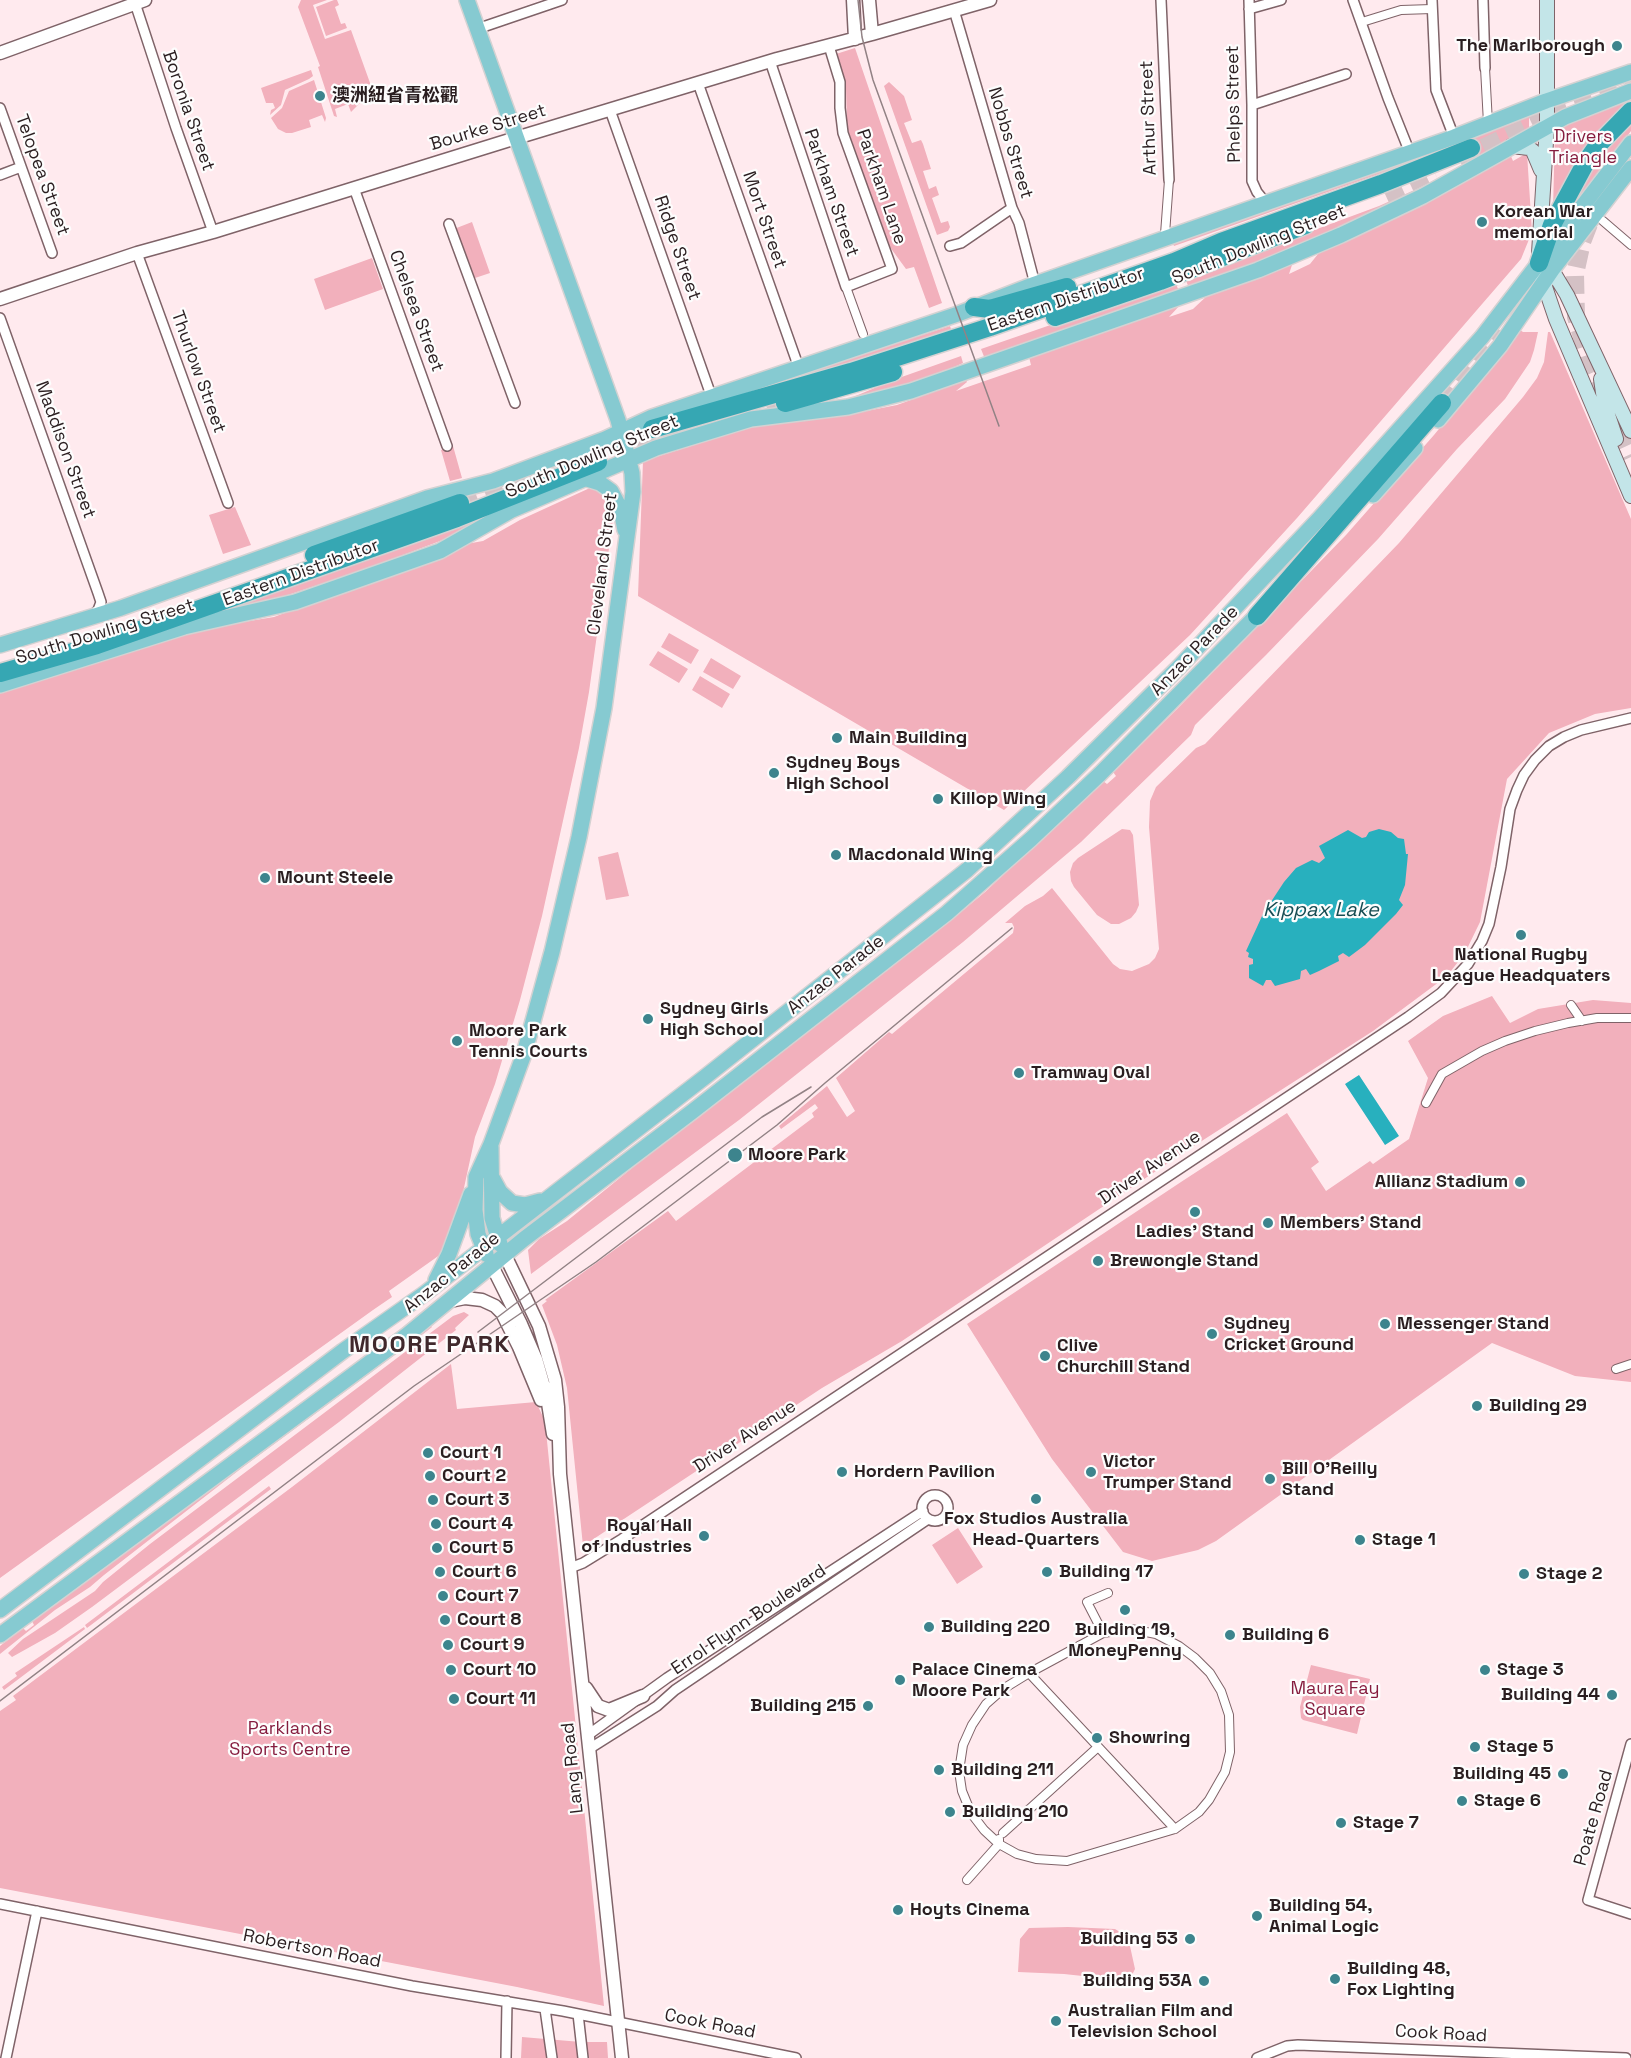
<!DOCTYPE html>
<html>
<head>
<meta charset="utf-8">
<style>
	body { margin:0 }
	canvas { display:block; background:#ffeaee }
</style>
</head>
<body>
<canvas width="1631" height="2058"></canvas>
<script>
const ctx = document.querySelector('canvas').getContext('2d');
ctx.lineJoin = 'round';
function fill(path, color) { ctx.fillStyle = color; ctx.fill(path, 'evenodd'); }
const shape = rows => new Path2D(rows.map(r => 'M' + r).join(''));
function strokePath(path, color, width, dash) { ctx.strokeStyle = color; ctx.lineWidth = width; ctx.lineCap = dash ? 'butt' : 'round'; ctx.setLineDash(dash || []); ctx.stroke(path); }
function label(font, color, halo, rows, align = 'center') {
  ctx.font = font + ' "Space Grotesk","Noto Sans SC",sans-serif'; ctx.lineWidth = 4.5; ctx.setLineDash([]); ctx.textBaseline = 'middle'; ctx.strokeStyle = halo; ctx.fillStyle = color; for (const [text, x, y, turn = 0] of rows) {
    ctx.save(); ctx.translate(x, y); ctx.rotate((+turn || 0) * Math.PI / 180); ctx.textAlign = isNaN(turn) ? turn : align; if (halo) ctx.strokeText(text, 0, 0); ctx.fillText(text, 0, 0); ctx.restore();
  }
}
const green = shape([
	[301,0,327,0,313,5,325,39,351,30,374,94,373,98,359,104,351,112,348,104,335,109,337,117,334,116,318,67,320,66,298,7],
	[334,0,337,0,339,5,335,7,341,24,345,23,347,28,326,36,316,7],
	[855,48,942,303,929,308,914,267,906,269,887,243,847,127,846,88,836,54],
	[311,70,313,76,309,79,285,90,281,105,270,115,271,110,275,108,273,103,266,103,261,88],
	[314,80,326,118,325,122,322,115,309,120,311,127,292,133,286,133,278,129,271,118,282,108,289,91],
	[889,82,904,96,912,120,904,123,912,143,921,140,923,144,931,169,923,171,929,189,936,186,939,195,932,198,941,223,948,221,950,227,948,231,937,235,884,86],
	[1631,97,1631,131,1566,217,1553,210,1555,130,1561,125],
	[1529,116,1529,127,1527,131,1432,186,1284,254,1189,288,1185,278,1379,206,1430,183,1480,156,1473,141,1174,246,1172,242],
	[1527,153,1532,232,1521,259,1297,518,1190,635,1004,810,638,596,643,461,762,424,856,413,897,405,966,380,967,382,956,391,1031,365,1029,357,1181,304,1169,317,1193,309,1210,293,1293,262,1289,274,1310,264,1322,249,1510,154,1513,161],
	[472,222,490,273,472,279,454,229],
	[372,258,383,289,325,310,314,279],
	[1175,282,1179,291,985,359,981,349],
	[950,326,952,332,834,371,717,401],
	[1520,330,1523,332,1538,332,1534,350,1530,362,1505,399,1457,449,1378,539,1266,655,1195,725,1191,735,1081,842,963,942,739,1120,531,1274,528,1250,539,1239,567,1221,632,1168,955,917,985,892,1103,781,1107,784,1116,776,1113,772,1177,709,1346,535,1434,435],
	[1548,332,1550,332,1631,519,1631,708,1595,714,1549,733,1507,779,1480,922,1465,953,1447,976,1373,1031,1183,1153,902,1341,822,1388,583,1546,567,1388,557,1345,542,1305,547,1301,545,1300,668,1211,676,1221,814,1117,812,1113,818,1108,815,1104,781,1129,779,1126,827,1086,847,1117,855,1111,836,1078,889,1032,892,1034,1013,933,1014,927,1012,923,1005,923,1025,906,1043,896,1052,888,1113,964,1120,969,1132,971,1149,964,1155,958,1159,949,1149,827,1150,801,1156,787,1196,748,1205,744,1399,543,1523,397,1537,378,1544,362],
	[961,356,963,363,928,379,885,393,846,400,896,379],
	[453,446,462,478,450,481,441,450],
	[592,487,604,492,614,512,589,692,579,748,542,916,520,1000,495,1084,475,1137,462,1197,465,1237,389,1291,392,1297,373,1310,0,1578,0,693,206,628,274,617,466,544,483,541,520,520],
	[235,507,251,545,223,554,209,515],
	[471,519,474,524,448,538,369,568,273,600,211,613],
	[669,633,699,650,691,664,661,647],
	[658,651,688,669,679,683,649,665],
	[711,658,741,676,733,689,703,672],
	[700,676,730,694,722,708,692,690],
	[1122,829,1130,830,1133,835,1139,905,1136,912,1131,918,1119,924,1111,924,1097,915,1074,887,1071,881,1070,872,1073,863,1078,858],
	[618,852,629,896,606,900,598,857],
	[1492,996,1510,1023,1538,1009,1593,1000,1631,1003,1631,1382,1575,1376,1492,1343,1216,1541,1198,1550,1152,1561,1123,1552,1052,1459,967,1324,1184,1180,1287,1113,1319,1162,1311,1168,1326,1191,1370,1161,1373,1164,1409,1139,1428,1078,1408,1041,1443,1016],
	[464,1312,469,1315,455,1328,456,1330,339,1422,92,1607,55,1633,12,1657,8,1653,23,1639,95,1591,103,1582,150,1544,421,1340,453,1316],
	[430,1325,432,1327,427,1331,243,1467,104,1575,90,1587,55,1610,0,1654,0,1646,23,1628,26,1631,34,1625,32,1621,60,1600],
	[451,1364,457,1409,536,1402,545,1421,604,2006,517,1987,0,1888,0,1711,16,1700,13,1696,292,1487],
	[269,1486,271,1489,87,1628,85,1625],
	[958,1528,983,1567,957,1584,932,1545],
	[84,1627,85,1629,4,1690,2,1687,17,1676,15,1673],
	[1311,1665,1370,1679,1357,1734,1303,1720,1301,1718,1300,1707],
	[1068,1927,1115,1929,1128,1937,1135,1969,1129,1981,1064,1974,1018,1972,1020,1939,1029,1928],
	[522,2037,581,2042,607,2042,608,2058,521,2058]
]);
const water = shape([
	[1379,829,1391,832,1398,838,1404,839,1406,854,1408,854,1405,885,1399,900,1403,905,1396,914,1365,945,1349,957,1343,953,1338,956,1339,961,1319,971,1310,975,1306,969,1301,971,1300,979,1275,986,1271,980,1266,980,1263,986,1249,978,1249,965,1253,964,1253,959,1248,957,1249,953,1246,951,1263,914,1284,882,1296,868,1312,860,1319,863,1325,858,1319,846,1348,830,1362,838,1366,837,1369,832],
	[1359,1075,1399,1136,1385,1145,1345,1084]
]);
const motorwayTunnel = shape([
	[1549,112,1631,81],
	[1459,159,1562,111],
	[1385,194,1434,171],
	[1589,224,1582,242,1575,274,1576,317,1592,370,1631,457],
	[1442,403,1497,328],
	[638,447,714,419,761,407,785,403],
	[460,503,652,429]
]);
const pedestrian = shape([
	[1362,22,1401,10,1432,9],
	[1485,68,1488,123],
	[1603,221,1631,245],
	[1165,234,1169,180],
	[846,287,863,334],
	[1571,1005,1582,1021],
	[1426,1103,1442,1074,1482,1051,1505,1041,1535,1031,1568,1023,1597,1018,1631,1018],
	[1616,1369,1631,1364],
	[1103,1633,1029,1673,1003,1689,986,1704,972,1725,963,1745,959,1771,962,1791,971,1813,984,1830,999,1844,1017,1854,1036,1859,1067,1861,1175,1829,1199,1812,1209,1800,1225,1772,1230,1752,1229,1715,1221,1691,1210,1673,1195,1658,1179,1646,1156,1634,1131,1629,1103,1633,1087,1602,1108,1593],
	[1029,1673,1175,1829],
	[1003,1833,1098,1747],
	[967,1880,999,1844,999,1839]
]);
const minor = shape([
	[134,0,176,128,213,232],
	[1161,0,1169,180],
	[1249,0,1252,105,1252,181,1257,192,1266,203],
	[1353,0,1388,98,1410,153],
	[1432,0,1436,90,1454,137],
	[1483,0,1485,68],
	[1249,9,1281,0],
	[954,10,1012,208,1019,223,1035,284],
	[477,29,562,0],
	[770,61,846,287,892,269,843,133,840,108,840,82,829,46],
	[698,83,799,368],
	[1252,105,1346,74],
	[0,108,52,253],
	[610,110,712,398],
	[0,175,21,167],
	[354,188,447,446],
	[449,224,515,403],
	[950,246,961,243,1012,208],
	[137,253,228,503],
	[0,318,98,593,101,602,98,610,93,615],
	'922 1508a13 13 0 1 1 26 0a13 13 0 1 1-26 0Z',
	[570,1568,583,1563,622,1539,1408,1017,1441,993,1468,964,1482,941,1489,924,1501,867,1510,809,1517,790,1524,775,1535,760,1549,746,1564,737,1581,730,1631,718],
	[588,1735,667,1678,923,1511],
	[1631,1744,1588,1900,1631,1914],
	[589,1749,657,1706,675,1690,928,1519],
	[0,1904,412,1986,563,2011,796,2058],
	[545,2009,552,2058],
	[578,2014,583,2058],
	[6,2058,37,1911],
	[506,2058,507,2001],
	[1257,2058,1287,2046,1298,2045,1626,2058]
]);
const tertiary = shape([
	[853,0,855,39],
	[869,0,872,34],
	[0,53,145,0],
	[0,299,137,253,213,232,516,138,777,59,872,34,990,0],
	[505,1255,539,1326,555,1380,558,1407,560,1474,622,2058],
	[492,1266,521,1324,536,1359,547,1397,553,1434],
	[450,1301,465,1298,482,1300,495,1306,502,1313,519,1347,541,1400],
	[586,1688,598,1706,609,1710,643,1696]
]);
const secondary = shape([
	[1511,146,1529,148,1533,151,1541,170],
	[1539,253,1547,126,1547,0],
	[1544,264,1552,270,1567,295,1631,431],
	[1541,275,1556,319,1631,496],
	[1601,379,1605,406,1616,439]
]);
const primary = shape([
	[467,0,618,420,632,473,633,492,604,708,579,837,552,952,524,1054,491,1144,476,1177,475,1210,478,1234,486,1254],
	[1438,420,1500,346,1552,270,1631,168],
	[584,478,600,483,611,491,621,510,625,530],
	[1373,495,1415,448],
	[0,645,121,608,427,498,493,481,605,439,652,417,958,314,1035,284,1454,137,1546,101,1631,72],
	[0,685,184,627,295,602,440,551,512,510,656,448,751,419,848,407,911,391,1258,270,1341,235,1423,196,1565,117,1631,91],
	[491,1147,492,1218,500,1244],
	[493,1179,500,1192,512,1203,525,1205,540,1201],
	[436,1280,449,1254,471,1194],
	[0,1610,343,1351,424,1294,705,1077,967,870,1068,777,1179,667,1318,520,1482,337,1631,143],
	[0,1635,407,1335,524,1239,693,1111,947,913,1031,839,1100,774,1265,607]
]);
const motorway = shape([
	[1539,263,1552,225,1586,162,1598,145,1631,111],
	[974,307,990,309,1067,287],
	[1055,317,1160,281,1305,225],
	[785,403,893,372],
	[652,429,851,372,990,327,1174,262,1221,242,1381,184,1471,148],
	[314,555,460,503],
	[1257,616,1442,403],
	[0,673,97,645,163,622,457,518,598,462]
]);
const tram = shape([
	[858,0,862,37,873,80,999,426],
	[478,1332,762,1117,811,1087],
	[0,1701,414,1386,596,1262,777,1125,825,1083,1012,928]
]);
const markers = [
	[1617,46,6,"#3d848d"],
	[320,96,6,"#3d848d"],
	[1482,222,6,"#3d848d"],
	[837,738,6,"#3d848d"],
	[774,773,6,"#3d848d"],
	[938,799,6,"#3d848d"],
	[836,855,6,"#3d848d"],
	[265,878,6,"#3d848d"],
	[1521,935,6,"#3d848d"],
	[648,1019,6,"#3d848d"],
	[457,1041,6,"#3d848d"],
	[1019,1073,6,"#3d848d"],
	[735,1155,8,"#3d848d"],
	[1520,1182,6,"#3d848d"],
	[1195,1212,6,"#3d848d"],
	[1268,1223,6,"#3d848d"],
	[1098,1261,6,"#3d848d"],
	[1385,1324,6,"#3d848d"],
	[1212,1334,6,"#3d848d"],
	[1045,1356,6,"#3d848d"],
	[1477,1406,6,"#3d848d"],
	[428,1453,6,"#3d848d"],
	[842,1472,6,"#3d848d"],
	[1091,1472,6,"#3d848d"],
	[430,1476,6,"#3d848d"],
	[1270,1479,6,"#3d848d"],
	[1036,1499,6,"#3d848d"],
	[433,1500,6,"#3d848d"],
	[436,1524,6,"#3d848d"],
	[704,1536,6,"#3d848d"],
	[1360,1540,6,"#3d848d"],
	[437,1548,6,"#3d848d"],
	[440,1572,6,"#3d848d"],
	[1047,1572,6,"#3d848d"],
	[1524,1574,6,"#3d848d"],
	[443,1596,6,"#3d848d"],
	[1125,1610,6,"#3d848d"],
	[445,1620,6,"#3d848d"],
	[929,1627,6,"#3d848d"],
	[1230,1635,6,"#3d848d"],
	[448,1645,6,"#3d848d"],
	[451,1670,6,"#3d848d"],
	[1485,1670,6,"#3d848d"],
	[900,1680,6,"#3d848d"],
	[1612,1695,6,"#3d848d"],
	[454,1699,6,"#3d848d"],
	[868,1706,6,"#3d848d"],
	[1097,1738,6,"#3d848d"],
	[1475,1747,6,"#3d848d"],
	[939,1770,6,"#3d848d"],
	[1563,1774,6,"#3d848d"],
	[1462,1801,6,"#3d848d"],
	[950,1812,6,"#3d848d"],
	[1341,1823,6,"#3d848d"],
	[898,1910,6,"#3d848d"],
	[1257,1916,6,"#3d848d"],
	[1190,1939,6,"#3d848d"],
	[1335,1979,6,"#3d848d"],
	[1204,1981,6,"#3d848d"],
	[1056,2021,6,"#3d848d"]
];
const poiNames = [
	["The Marlborough",1605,46,"right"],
	["澳洲紐省青松觀",332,96],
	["Korean War",1494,212],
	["memorial",1494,233],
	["Main Building",849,738],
	["Sydney Boys",786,763],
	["High School",786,784],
	["Killop Wing",950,799],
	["Macdonald Wing",848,855],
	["Mount Steele",277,878],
	["National Rugby",1521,955,"center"],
	["League Headquaters",1521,976,"center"],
	["Sydney Girls",660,1009],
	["High School",660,1030],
	["Moore Park",469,1031],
	["Tennis Courts",469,1052],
	["Tramway Oval",1031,1073],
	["Moore Park",748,1155],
	["Allianz Stadium",1508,1182,"right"],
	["Members' Stand",1280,1223],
	["Ladies' Stand",1195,1232,"center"],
	["Brewongle Stand",1110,1261],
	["Sydney",1224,1324],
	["Cricket Ground",1224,1345],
	["Messenger Stand",1397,1324],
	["Clive",1057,1346],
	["Churchill Stand",1057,1367],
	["Building 29",1489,1406],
	["Court 1",440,1453],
	["Victor",1103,1462],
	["Trumper Stand",1103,1483],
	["Bill O'Reilly",1282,1469],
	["Stand",1282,1490],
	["Hordern Pavilion",854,1472],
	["Court 2",442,1476],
	["Court 3",445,1500],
	["Fox Studios Australia",1036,1519,"center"],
	["Head-Quarters",1036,1540,"center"],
	["Court 4",448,1524],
	["Royal Hall",692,1526,"right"],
	["of Industries",692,1547,"right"],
	["Stage 1",1372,1540],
	["Court 5",449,1548],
	["Court 6",452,1572],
	["Building 17",1059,1572],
	["Stage 2",1536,1574],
	["Court 7",455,1596],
	["Court 8",457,1620],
	["Building 220",941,1627],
	["Building 19,",1125,1630,"center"],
	["MoneyPenny",1125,1651,"center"],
	["Building 6",1242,1635],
	["Court 9",460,1645],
	["Court 10",463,1670],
	["Palace Cinema",912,1670],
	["Moore Park",912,1691],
	["Stage 3",1497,1670],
	["Building 44",1600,1695,"right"],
	["Court 11",466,1699],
	["Building 215",856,1706,"right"],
	["Showring",1109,1738],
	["Stage 5",1487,1747],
	["Building 211",951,1770],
	["Building 45",1551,1774,"right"],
	["Stage 6",1474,1801],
	["Building 210",962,1812],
	["Stage 7",1353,1823],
	["Building 54,",1269,1906],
	["Animal Logic",1269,1927],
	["Hoyts Cinema",910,1910],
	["Building 53",1178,1939,"right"],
	["Building 48,",1347,1969],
	["Fox Lighting",1347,1990],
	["Building 53A",1192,1981,"right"],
	["Australian Film and",1068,2011],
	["Television School",1068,2032]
];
const streetNames = [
	["Phelps Street",1234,104,-91],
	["Boronia Street",188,111,71],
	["Arthur Street",1149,118,-92],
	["Bourke Street",488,128,-17],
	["Nobbs Street",1010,143,73],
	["Telopea Street",42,175,70],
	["Parkham Lane",881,187,71],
	["Parkham Street",831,193,71],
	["Mort Street",764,220,71],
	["South Dowling Street",1259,245,-22],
	["Ridge Street",677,248,71],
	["Eastern Distributor",1066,300,-19],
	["Chelsea Street",416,311,70],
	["Thurlow Street",198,372,70],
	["Maddison Street",65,450,70],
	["South Dowling Street",592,457,-23],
	["Cleveland Street",603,564,-83],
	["Eastern Distributor",301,573,-20],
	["South Dowling Street",105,632,-17],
	["Anzac Parade",1195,651,-46],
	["Anzac Parade",836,975,-38],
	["Driver Avenue",1150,1168,-34],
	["Anzac Parade",452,1273,-39],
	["Driver Avenue",745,1437,-33],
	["Errol Flynn Boulevard",749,1620,-34],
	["Lang Road",573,1768,-96],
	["Poate Road",1594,1818,-74],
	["Robertson Road",312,1949,11],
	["Cook Road",710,2024,11],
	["Cook Road",1441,2034,3]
];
const parkNames = [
	["Drivers",1583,137],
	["Triangle",1583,158],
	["Maura Fay",1335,1689],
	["Square",1335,1710],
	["Parklands",290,1729],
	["Sports Centre",290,1750]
];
const waterNames = [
	["Kippax Lake",1321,911]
];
const districtNames = [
	["MOORE PARK",430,1345]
];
fill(green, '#f2b0bc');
fill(water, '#28b0be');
strokePath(motorwayTunnel, '#d4c1c5', 18, [18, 9]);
strokePath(pedestrian, '#7f6368', 10);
strokePath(minor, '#7f6368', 12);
strokePath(tertiary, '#7f6368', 15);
strokePath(secondary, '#7f6368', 16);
strokePath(primary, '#d4d2d2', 18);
strokePath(motorway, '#d4d2d2', 21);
strokePath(pedestrian, '#fff', 8);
strokePath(minor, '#fff', 9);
strokePath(tertiary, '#fff', 12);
strokePath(secondary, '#c3e5e8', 14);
strokePath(primary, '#86cad1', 15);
strokePath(motorway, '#36a7b3', 18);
strokePath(tram, '#928285', 1.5);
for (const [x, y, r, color] of markers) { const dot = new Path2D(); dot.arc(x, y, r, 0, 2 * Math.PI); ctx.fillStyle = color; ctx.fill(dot); strokePath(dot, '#fdfdfd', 2); }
label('bold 18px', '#2a1e20', '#fdfdfd', poiNames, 'left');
label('18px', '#2a1e20', '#fdfdfd', streetNames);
label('18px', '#861d3f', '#fdfdfd', parkNames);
label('italic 20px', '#174d53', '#fdfdfd', waterNames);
ctx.letterSpacing = '1.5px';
label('bold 24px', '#40282c', '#fdfdfd', districtNames);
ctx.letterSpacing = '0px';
</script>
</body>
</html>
